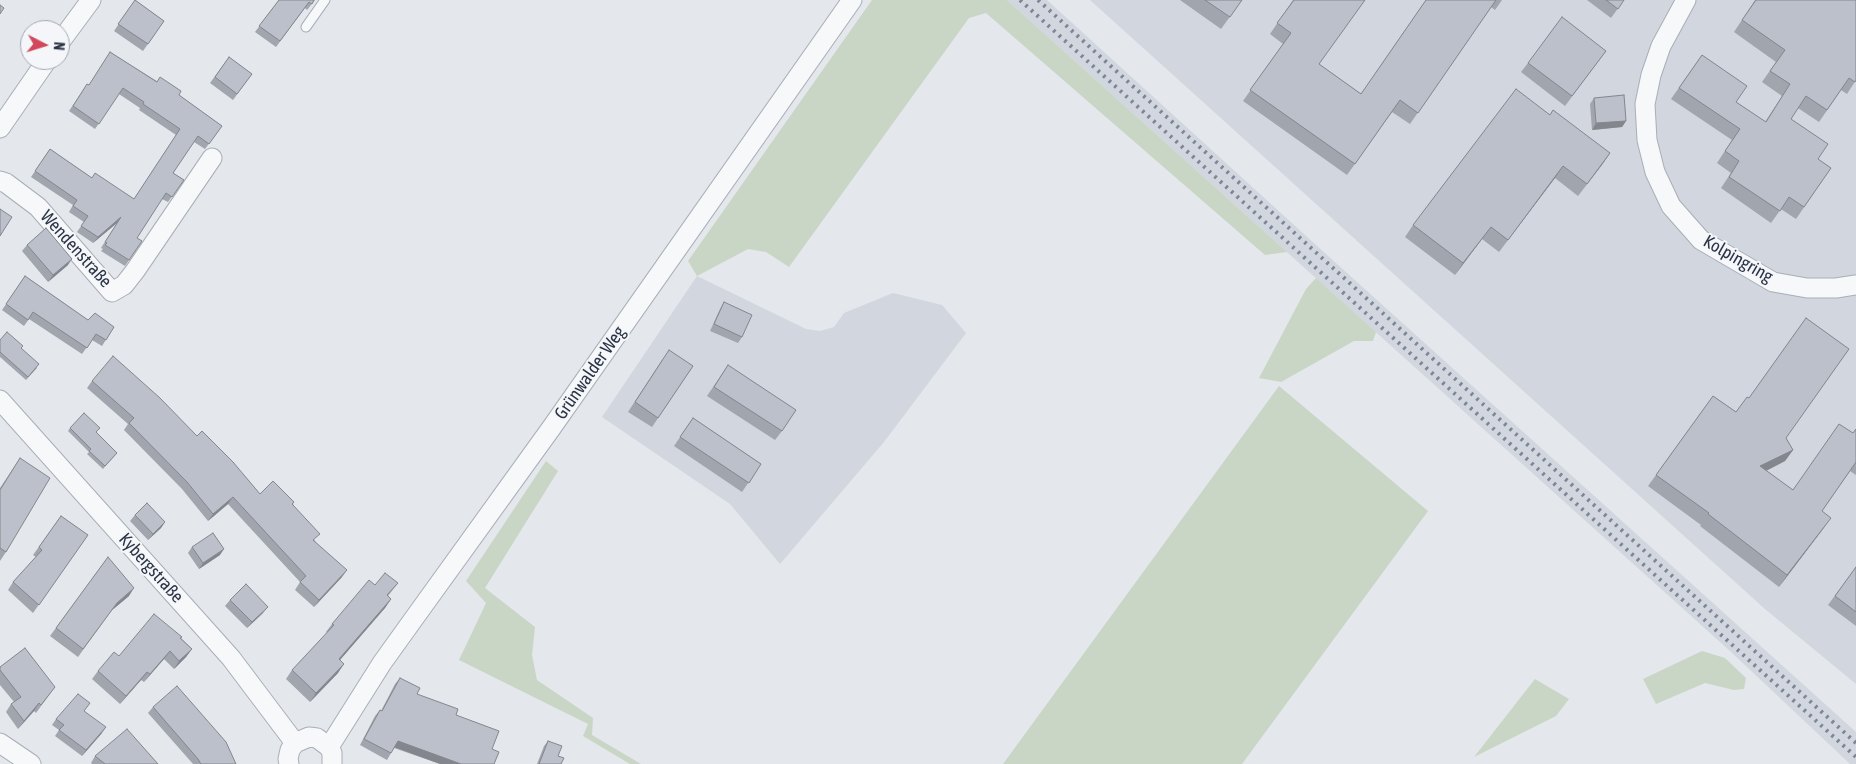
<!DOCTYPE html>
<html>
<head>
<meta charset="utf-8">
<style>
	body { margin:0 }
	#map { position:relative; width:1856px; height:764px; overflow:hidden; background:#e4e7ec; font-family:"Asap Condensed",sans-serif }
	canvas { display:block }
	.north { position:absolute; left:20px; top:20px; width:50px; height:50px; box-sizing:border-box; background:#f4f6f9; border:1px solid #a4a8b1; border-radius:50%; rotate:95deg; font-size:14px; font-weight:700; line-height:20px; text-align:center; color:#2b3445 }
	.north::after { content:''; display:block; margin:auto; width:18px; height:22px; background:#d1495b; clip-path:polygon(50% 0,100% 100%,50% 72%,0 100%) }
</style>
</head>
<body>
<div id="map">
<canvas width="1856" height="764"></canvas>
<div class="north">N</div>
</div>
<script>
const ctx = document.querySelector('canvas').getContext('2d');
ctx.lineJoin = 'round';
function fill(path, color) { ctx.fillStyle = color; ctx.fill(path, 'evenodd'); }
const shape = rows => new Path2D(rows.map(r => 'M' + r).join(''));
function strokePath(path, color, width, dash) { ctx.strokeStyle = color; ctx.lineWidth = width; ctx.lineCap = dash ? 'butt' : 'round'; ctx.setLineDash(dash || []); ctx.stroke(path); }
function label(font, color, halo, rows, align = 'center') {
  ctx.font = font + ' "Asap Condensed",sans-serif'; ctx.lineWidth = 4; ctx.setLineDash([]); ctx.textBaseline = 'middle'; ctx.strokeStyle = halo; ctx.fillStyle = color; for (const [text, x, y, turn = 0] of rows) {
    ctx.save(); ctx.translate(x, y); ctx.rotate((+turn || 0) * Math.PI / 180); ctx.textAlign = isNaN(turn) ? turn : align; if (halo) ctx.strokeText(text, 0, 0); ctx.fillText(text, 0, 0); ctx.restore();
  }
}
const built = shape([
	[1007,0,1047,0,1316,245,1856,732,1856,764,1850,764,1730,651],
	[1090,0,1856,0,1856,684,1765,609],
	[697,276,806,329,820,331,834,327,844,313,893,293,942,305,966,333,884,442,780,564,730,504,602,417]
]);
const green = shape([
	[872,0,1007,0,1287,252,1265,255,986,13,969,18,789,267,766,252,748,249,697,276,688,261],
	[1316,278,1376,332,1373,341,1354,341,1281,382,1259,378,1306,289],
	[1279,386,1428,511,1242,764,1003,764],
	[546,461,558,471,485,588,535,627,532,655,537,680,593,718,592,735,641,764,630,764,583,736,588,724,459,660,486,603,466,581],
	[1702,651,1725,658,1746,678,1744,689,1734,690,1705,683,1656,704,1643,679],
	[1535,679,1569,699,1556,716,1474,757]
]);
const lane = shape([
	[306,27,325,0]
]);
const street = shape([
	[1686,0,1661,46,1651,75,1645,104,1647,140,1655,172,1671,206,1701,240,1773,282,1807,288,1836,288,1856,285],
	[60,42,91,0],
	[0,128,47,60],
	[0,181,6,183,38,207,112,292,124,285,135,271,212,158],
	[0,400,231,658,295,743],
	[0,743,31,764],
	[329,747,382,663,415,617,552,427,852,0],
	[289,764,288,759,290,750,295,743,309,737,317,738,329,747,332,753,332,764]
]);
const rail = shape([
	[1020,0,1856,757],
	[1038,0,1856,743]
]);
const wall = shape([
	[135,0,164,21,143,51,114,31],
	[279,0,315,0,307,10,305,8,276,47,255,32],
	[1180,0,1242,0,1221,29],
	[1293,0,1319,64,1361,94,1426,0,1502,0,1495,10,1491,7,1410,124,1392,112,1347,175,1243,101,1283,44,1270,34],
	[1587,0,1624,0,1611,18],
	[1755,0,1856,80,1847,94,1841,90,1819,122,1798,108,1791,119,1818,159,1831,168,1796,219,1781,209,1771,223,1721,188,1731,173,1717,163,1732,140,1671,99,1702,55,1736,102,1765,122,1782,96,1762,82,1776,62,1734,32],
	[1606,51,1565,106,1521,72,1528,63],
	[110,52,179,95,222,126,205,149,194,142,173,173,184,180,168,202,162,199,137,238,142,241,125,266,101,251,103,249,101,248,117,223,93,243,77,232,84,222,69,212,73,205,31,177,50,149,92,178,134,199,176,135,139,110,140,108,119,94,95,129,69,111,87,84,89,85],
	[229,57,252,74,233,100,210,83],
	[1594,98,1626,121,1622,127,1592,130,1590,104],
	[1550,115,1610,153,1578,196,1555,178,1499,252,1482,239,1455,275,1405,237,1413,225],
	[27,245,68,265,48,282,22,251],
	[25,276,88,320,114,327,102,346,92,340,82,354,29,319,24,326,2,310],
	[724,302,742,337,738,343,710,331,720,309],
	[0,340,21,348,37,368,26,380,0,357],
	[662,360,693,366,652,427,628,412],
	[728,365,782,431,775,440,707,396],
	[92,381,197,436,260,494,294,502,293,504,315,541,342,577,314,607,295,590,300,582,228,504,208,521,182,489,124,430,128,424,87,388],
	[1713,396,1736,412,1786,438,1793,450,1785,461,1766,471,1793,490,1853,433,1856,429,1856,475,1850,471,1822,511,1823,529,1779,587,1700,526,1701,525,1648,486],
	[693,418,761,464,742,492,674,446],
	[70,428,117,453,103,469,87,454,89,452,68,431],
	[20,458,6,552,0,561,0,488],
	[135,515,165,522,161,528,148,540,130,521],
	[61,516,88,535,33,613,8,590,13,582,36,557,33,555],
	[192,547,220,555,199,569,188,553],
	[108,557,129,596,111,611,78,657,50,636],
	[1856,567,1856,626,1828,605],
	[398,583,388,596,391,599,385,608,340,660,338,673,310,702,286,679,292,670,327,633,326,632,332,624,375,585],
	[230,600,263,613,247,628,225,606],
	[181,638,192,649,186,657,174,669,164,659,144,682,141,680,120,704,92,679,98,671,119,656],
	[0,667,55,687,36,713,34,711,18,729,6,712,11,704,14,702,0,685],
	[400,678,417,694,456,715,492,749,494,764,440,764,394,748,387,760,360,745,375,716,380,710,381,711,395,684],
	[153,707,236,764,193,764,148,713],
	[84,711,102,733,82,756,55,736,59,730,52,725,56,719],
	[548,741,558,756,561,764,537,764,544,746],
	[95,756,158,764,92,764,91,763]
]);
const shadedWall = shape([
	[1626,121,1622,127,1592,130,1596,123],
	[1610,153,1602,165,1578,196,1587,184],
	[1563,166,1555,178,1499,252,1508,240],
	[121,217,117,223,93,243,98,237],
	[1491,227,1455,275,1463,263],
	[72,259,68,265,48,282,53,275],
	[1793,450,1785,461,1752,478,1760,466],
	[233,497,228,504,208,521,213,514],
	[1831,518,1823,529,1779,587,1787,575],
	[165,522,161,528,148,540,153,534],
	[224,549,220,555,199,569,203,563],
	[347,570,342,577,314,607,319,600],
	[134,588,129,596,111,611,78,657,117,603],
	[391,599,385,608,333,668,339,659],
	[268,607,263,613,247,628,252,622],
	[192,649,186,657,174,669,179,661],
	[170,651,164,659,144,682,150,674],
	[344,664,338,673,310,702,316,693],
	[147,672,141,680,120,704,126,696],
	[39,703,34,711,18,729,24,721],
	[106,727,102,733,82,756,86,750],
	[398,741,461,764,440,764,394,747]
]);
const building = shape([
	[135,0,164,21,148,44,118,24,135,0],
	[279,0,314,0,312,4,309,2,280,41,259,26,279,0],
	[1205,0,1242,0,1230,17,1205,0],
	[1294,0,1365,0,1319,64,1361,94,1426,0,1496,0,1418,113,1400,100,1355,164,1250,90,1291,33,1277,23,1294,0],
	[1606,0,1624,0,1618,9,1606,0],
	[1756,0,1856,0,1856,80,1855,82,1849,78,1827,110,1806,96,1791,119,1828,144,1818,159,1831,168,1804,207,1789,197,1780,211,1729,177,1739,161,1725,151,1740,129,1679,88,1702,55,1747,86,1736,102,1766,122,1790,84,1770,71,1785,50,1742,20,1756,0],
	[0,5,4,8,0,14,0,5],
	[1562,17,1606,51,1572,96,1528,63,1562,17],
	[110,52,157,82,160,77,181,91,179,95,222,126,209,144,198,136,173,173,184,180,172,197,166,193,137,238,142,241,129,260,105,245,107,243,105,242,121,217,98,237,81,226,88,216,73,206,77,200,35,171,50,149,92,178,95,173,134,199,180,129,143,104,144,102,123,88,99,124,73,106,87,84,89,85,110,52],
	[229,57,252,74,237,94,215,77,229,57],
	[1516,89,1550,115,1553,110,1610,153,1587,184,1563,166,1508,240,1491,227,1463,263,1413,225,1516,89],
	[1624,95,1626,121,1596,123,1594,98,1624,95],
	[0,209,12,217,0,236,0,209],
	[46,228,72,259,53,275,27,245,46,228],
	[25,276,88,320,95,313,114,327,106,340,96,334,87,348,33,312,28,320,6,304,25,276],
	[724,302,752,315,742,337,714,324,724,302],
	[1806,318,1849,349,1786,438,1793,450,1760,466,1793,490,1839,424,1853,433,1856,429,1856,462,1822,511,1831,518,1787,575,1708,514,1709,513,1656,475,1713,396,1736,412,1747,397,1749,398,1806,318],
	[7,332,23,346,21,348,39,364,28,377,0,352,0,340,7,332],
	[669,350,693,366,658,418,635,402,669,350],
	[113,356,160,398,197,436,202,431,233,462,260,494,273,481,294,502,292,504,320,534,313,540,347,570,319,600,300,582,306,576,233,497,213,514,187,482,129,423,134,418,92,381,113,356],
	[728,365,796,410,782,431,714,387,728,365],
	[84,413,100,428,96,432,117,453,105,466,89,451,91,449,70,428,84,413],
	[693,418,761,464,749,483,680,437,693,418],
	[20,458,50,478,6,552,0,548,0,490,20,458],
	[147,503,165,522,153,534,135,515,147,503],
	[61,516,88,535,39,605,13,582,42,550,39,547,61,516],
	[213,533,224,549,203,563,192,547,213,533],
	[108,557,134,588,117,603,83,649,56,628,108,557],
	[1856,567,1856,612,1835,596,1856,567],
	[385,573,398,583,387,595,391,599,339,659,344,664,316,693,292,670,334,625,332,624,369,580,375,585,385,573],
	[246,584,268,607,252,622,230,600,246,584],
	[154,614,182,637,180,638,192,649,179,661,170,651,150,674,147,672,126,696,98,671,114,652,119,656,154,614],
	[25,648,55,687,41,705,39,703,24,721,11,704,21,697,0,670,0,667,25,648],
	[400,678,420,688,417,694,458,709,456,715,499,731,492,749,499,752,494,764,461,764,398,741,391,753,364,739,380,710,382,711,400,678],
	[177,686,226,742,236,764,201,764,198,759,153,707,177,686],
	[78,694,90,703,84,711,106,727,86,750,59,730,64,725,56,719,78,694],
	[127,729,158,764,105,764,95,756,127,729],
	[548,741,562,746,558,756,564,758,561,764,539,764,548,741]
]);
const streetNames = [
	["Wendenstraße",76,249,48],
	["Kolpingring",1738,259,30],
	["Grünwalder Weg",590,373,-55],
	["Kybergstraße",151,568,48]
];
fill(built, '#d2d6de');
fill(green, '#c9d6c5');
strokePath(lane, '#a9aeb7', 11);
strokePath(street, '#a9aeb7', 21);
strokePath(lane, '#f7f8fa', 9);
strokePath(street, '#f7f8fa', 19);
strokePath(rail, '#7d8696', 4, [2.5, 5]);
fill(wall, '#a1a5ae');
fill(shadedWall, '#83868d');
fill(building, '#bbc0ca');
strokePath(building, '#83868d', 1);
label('18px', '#2b3445', '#f4f6f9', streetNames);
</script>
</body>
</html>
